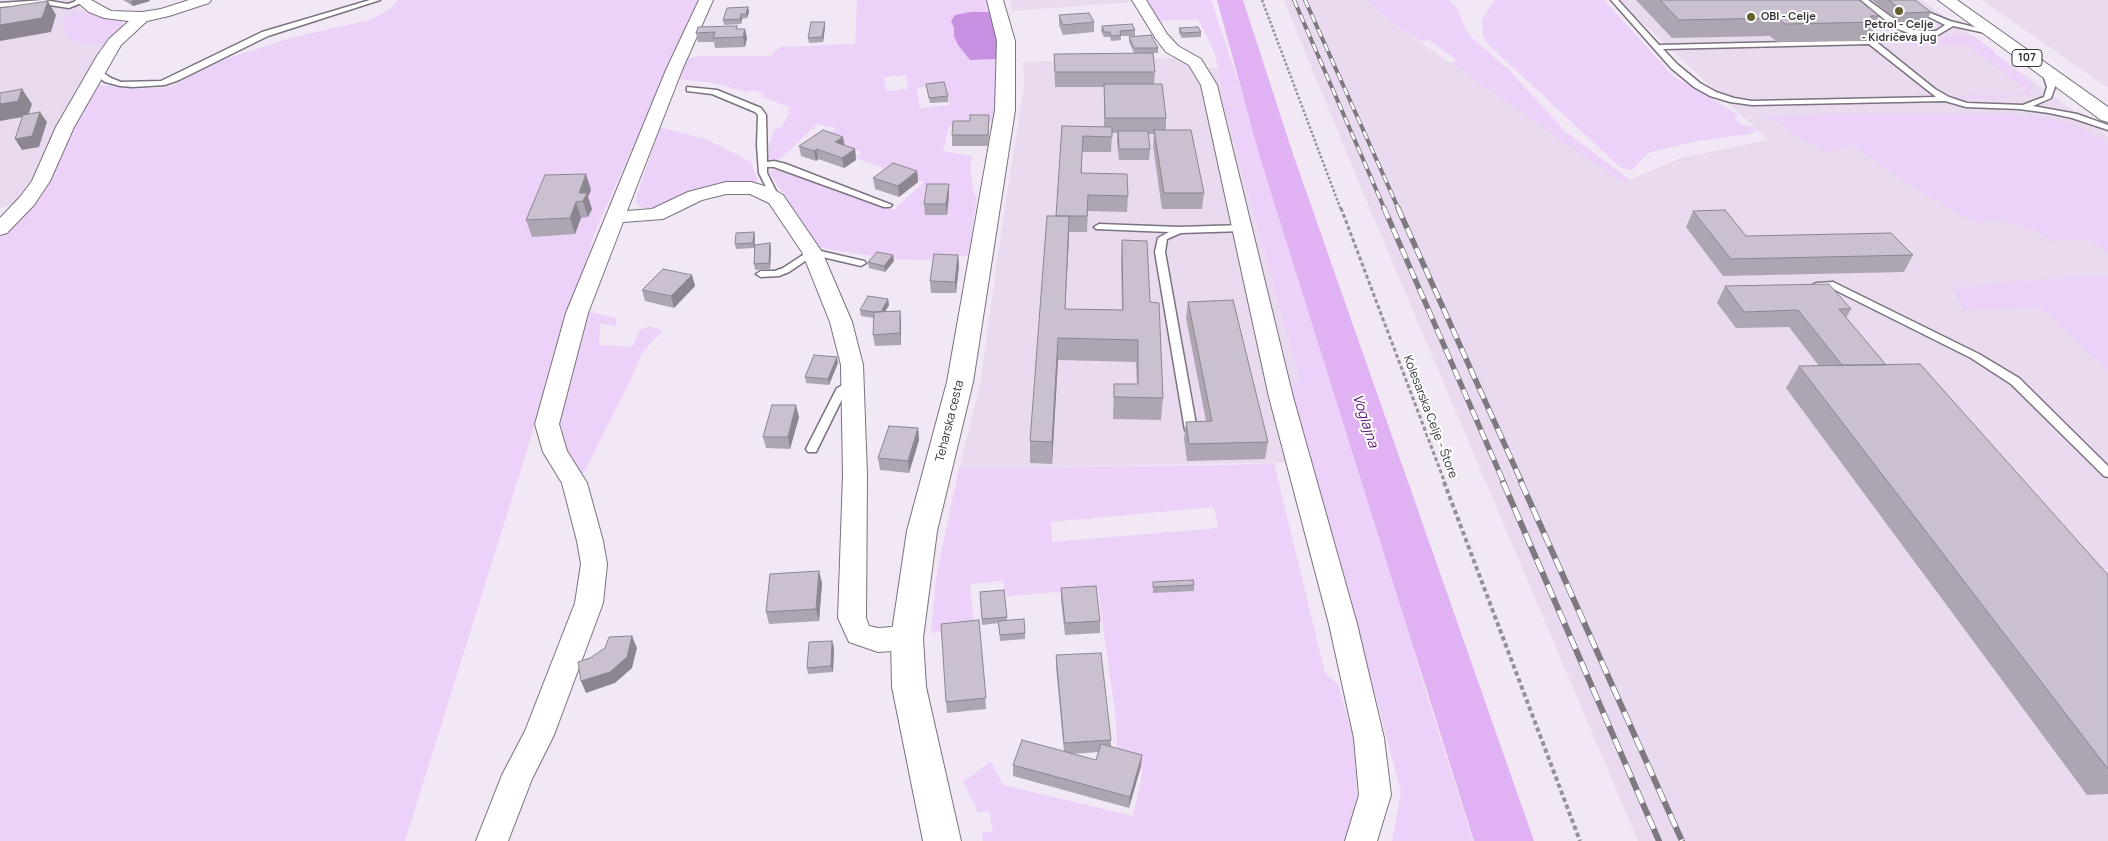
<!DOCTYPE html>
<html>
<head>
<meta charset="utf-8">
<style>
	body { margin:0 }
	canvas { display:block; background:#f1e7f5 }
</style>
</head>
<body>
<canvas width="2108" height="841"></canvas>
<script>
const ctx = document.querySelector('canvas').getContext('2d');
ctx.lineJoin = 'round';
function fill(path, color) { ctx.fillStyle = color; ctx.fill(path, 'evenodd'); }
const shape = rows => new Path2D(rows.map(r => 'M' + r).join(''));
function strokePath(path, color, width, dash) { ctx.strokeStyle = color; ctx.lineWidth = width; ctx.lineCap = dash ? 'butt' : 'round'; ctx.setLineDash(dash || []); ctx.stroke(path); }
function label(font, color, halo, rows, align = 'center') {
  ctx.font = font + ' Manrope,sans-serif'; ctx.lineWidth = 4; ctx.setLineDash([]); ctx.textBaseline = 'middle'; ctx.strokeStyle = halo; ctx.fillStyle = color; for (const [text, x, y, turn = 0] of rows) {
    ctx.save(); ctx.translate(x, y); ctx.rotate((+turn || 0) * Math.PI / 180); ctx.textAlign = isNaN(turn) ? turn : align; if (halo) ctx.strokeText(text, 0, 0); ctx.fillText(text, 0, 0); ctx.restore();
  }
}
const built = shape([
	[0,0,72,0,85,11,123,22,120,30,105,43,82,82,32,183,17,204,0,208],
	[1010,0,1146,0,1146,1,1012,11],
	[1284,0,1367,0,1391,22,1624,182,1681,158,1768,140,1618,0,1922,0,2108,136,2108,841,1638,841,1364,195],
	[1982,0,2108,0,2108,88],
	[1177,58,1188,64,1192,70,1217,68,1224,106,1299,378,1308,462,959,468,980,385,1003,219,1024,86,1023,62]
]);
const green = shape([
	[398,0,698,0,595,232,405,841,0,841,0,237,36,199,73,126,98,85,136,89,171,87,201,70,228,58,294,37,370,20,390,9],
	[857,0,987,0,991,12,970,12,955,15,951,21,954,28,954,36,970,60,997,59,997,88,992,123,966,123,964,126,949,126,943,151,972,156,970,170,974,194,977,197,968,256,936,256,935,260,894,259,819,248,768,171,778,169,894,210,924,182,855,158,862,152,824,139,836,128,817,124,780,159,768,160,769,144,774,131,782,126,788,115,789,107,762,97,764,93,752,90,748,92,714,83,679,79,681,70,688,59,697,56,770,56,780,47,855,44],
	[906,75,908,89,886,91,884,77],
	[945,85,950,105,920,108,917,88],
	[1146,0,1211,0,1321,329,1426,693,1473,841,1392,841,1401,792,1376,697,1338,579,1289,392,1299,378,1224,106,1215,53,1198,19,1158,21],
	[1367,0,1449,0,1457,8,1466,30,1473,39,1509,70,1566,132,1630,180,1624,182,1588,159,1451,63,1457,60,1429,40,1421,41,1391,22],
	[1495,0,1604,0,1673,76,1739,115,1734,118,1742,124,1753,127,1757,130,1750,134,1697,141,1648,153,1632,170,1621,168,1490,46,1483,36,1482,20],
	[1848,0,1858,0,1894,29,1908,34,1924,38,1939,38,1962,34,1974,36,1994,51,1997,55,2027,80,2032,88,2029,93,2006,98,1981,99,1959,98,1952,96,2019,94,2024,92,2025,88,1966,45,1911,45,1900,42],
	[85,11,123,22,122,26,120,30,107,42,85,44,74,41,65,36,64,20,68,15,75,12],
	[1828,114,2007,114,2031,116,2072,124,2108,143,2108,253,2091,241,2070,239,2050,241,2035,230,1999,220,1979,222,1964,217,1900,179,1852,145,1826,152,1796,136,1778,122,1761,117],
	[660,127,708,140,751,162,758,182,750,183,721,182,654,210,640,207,636,202,637,195],
	[2081,276,2108,276,2108,371,2040,307,1964,310,1952,288],
	[586,311,616,318,616,326,600,324,599,345,632,347,640,330,649,326,663,330,642,353,629,383,580,480,562,448,558,423],
	[1274,463,1325,673,1338,684,1354,741,1357,795,1350,831,1345,841,983,841,982,832,993,832,989,811,978,812,963,782,991,761,1003,785,1133,816,1142,774,1141,761,1117,755,1116,720,1098,589,1006,596,1003,581,970,584,974,628,931,633,936,578,959,468,1226,465],
	[1214,507,1218,528,1052,542,1051,522]
]);
const forest = shape([
	[970,12,991,12,998,41,997,59,970,60,958,45,954,36,954,28,951,21,955,15]
]);
const river = shape([
	[1217,0,1243,0,1293,154,1534,841,1474,841,1259,154,1217,0]
]);
const pathFar2 = shape([
	[1262,0,1341,210]
]);
const pathFar1 = shape([
	[1341,208,1445,483]
]);
const path = shape([
	[1444,482,1580,841]
]);
const service = shape([
	[44,0,68,4,79,0,86,1,69,8,43,4,0,7,0,3,44,0],
	[370,0,380,0,268,36,179,80,165,85,133,87,120,86,105,82,92,72,99,70,111,78,121,82,161,81,262,32,370,0],
	[1611,0,1618,0,1659,45,1874,40,1935,89,1949,97,1967,103,2023,105,2033,101,2044,97,2047,87,2042,72,2049,70,2055,87,2051,98,2033,106,2077,114,2108,125,2108,130,2072,118,2049,113,2019,109,1966,107,1945,101,1752,105,1730,102,1710,96,1694,87,1671,68,1611,0],
	[1869,44,1936,97,1752,101,1734,98,1716,92,1700,83,1677,64,1663,49,1869,44],
	[1861,0,1868,0,1901,24,1913,30,1936,31,1945,25,1919,12,1903,0,1910,0,1923,10,1950,21,1994,32,1990,34,1953,26,1938,35,1925,36,1911,34,1895,28,1861,0],
	[687,87,717,90,761,108,766,115,767,162,774,161,786,164,892,205,890,207,884,207,774,167,767,167,767,173,780,199,776,202,773,201,759,173,757,145,758,115,755,112,712,94,687,91,687,87],
	[1099,224,1179,227,1243,225,1248,228,1243,231,1181,233,1167,239,1165,252,1197,430,1195,433,1191,434,1185,430,1155,252,1158,238,1169,232,1096,229,1094,227,1099,224],
	[812,249,864,261,866,263,861,266,814,255,789,272,779,276,761,277,756,274,761,271,775,271,783,268,812,249],
	[1833,282,1979,354,2019,378,2108,466,2108,477,2104,476,2011,384,1971,358,1831,288,1816,289,1811,286,1816,283,1833,282],
	[853,380,858,384,845,393,816,452,808,452,806,449,837,388,853,380]
]);
const minor = shape([
	[75,0,91,0,111,11,142,12,161,9,189,0,211,0,209,3,169,16,147,21,121,45,74,127,50,181,34,205,7,233,0,235,0,218,20,197,32,181,56,127,97,56,109,39,129,21,104,18,89,12,75,0],
	[699,0,713,0,682,70,627,211,652,209,688,192,726,182,751,182,771,188,783,195,822,252,852,322,863,365,867,475,866,618,869,626,878,628,907,626,917,630,921,638,917,646,907,650,878,652,849,642,838,618,843,475,841,365,830,322,802,252,769,203,750,194,726,194,702,200,663,219,623,222,588,313,559,424,567,451,587,483,603,541,607,564,603,603,554,735,532,779,508,841,476,841,502,775,525,731,575,603,581,564,577,541,562,483,543,452,535,424,566,313,666,70,699,0],
	[1132,0,1146,0,1167,34,1178,46,1201,59,1217,85,1293,397,1357,624,1384,738,1391,795,1377,841,1345,841,1359,795,1354,738,1329,624,1269,397,1201,85,1189,65,1166,52,1156,39,1132,0]
]);
const tertiary = shape([
	[987,0,1003,0,1015,41,1015,110,973,382,937,531,923,638,926,687,961,841,923,841,892,687,891,638,907,531,947,382,995,110,997,41,987,0]
]);
const primary = shape([
	[1938,0,1957,0,2108,107,2108,122,2101,120,1938,0]
]);
const railFar2 = shape([
	[1294,0,1385,210],
	[1305,0,1399,210]
]);
const railFar1 = shape([
	[1384,208,1504,483],
	[1398,208,1522,483]
]);
const rail = shape([
	[1503,482,1659,841],
	[1521,482,1682,841]
]);
const wall = shape([
	[123,0,149,0,150,1,133,6],
	[1636,0,1859,0,1879,16,1876,21,1877,22,1868,41,1777,42,1770,36,1672,38],
	[1866,0,1915,0,1931,12,1926,22,1900,22,1872,0],
	[748,7,749,12,747,18,742,19,741,24,724,25,723,20],
	[1059,15,1094,22,1094,32,1063,35,1059,25],
	[1102,26,1135,30,1135,36,1121,36,1121,40,1111,41,1110,37,1104,37,1101,31],
	[825,27,823,42,809,43,808,38],
	[1179,28,1201,32,1201,37,1182,38,1179,33],
	[738,29,747,38,745,47,715,48,714,42,698,42,696,33],
	[1129,37,1158,48,1158,53,1134,53,1129,42],
	[1054,54,1155,72,1154,84,1166,118,1166,130,1204,193,1202,209,1162,209,1153,146,1154,134,1148,134,1150,149,1149,160,1119,160,1117,142,1117,133,1112,133,1111,152,1082,152,1082,173,1128,196,1127,212,1088,211,1087,232,1069,232,1065,309,1122,310,1121,262,1122,240,1150,302,1163,398,1161,420,1113,419,1114,384,1137,384,1136,362,1058,360,1052,464,1030,463,1030,441,1056,216,1062,126,1104,127,1104,87,1055,87],
	[926,84,948,96,948,102,930,103],
	[989,115,988,146,952,146,952,135,970,121],
	[844,145,855,149,856,160,844,168,818,159,816,161,801,156,799,146],
	[917,171,918,182,899,197,875,189,873,178],
	[949,184,949,195,947,215,925,215,924,204],
	[591,190,588,197,592,209,588,217,581,218,575,234,532,237,526,220],
	[1693,211,1746,236,1913,255,1904,272,1723,276,1686,227],
	[754,232,755,237,755,245,770,243,771,249,770,269,755,270,754,264,754,248,736,249,735,244],
	[958,255,959,266,956,293,931,293,930,281],
	[894,261,885,272,869,268,868,262],
	[692,275,695,286,674,308,645,301,642,290],
	[1725,286,1851,309,1846,318,1886,365,2108,575,2108,794,2087,795,1786,388,1799,366,1819,366,1789,327,1736,328,1717,303],
	[888,299,889,305,885,311,900,311,901,322,901,345,875,346,873,335,874,318,861,316,860,310],
	[1188,302,1268,442,1265,459,1187,461,1184,439,1186,422,1206,421,1186,318],
	[838,363,829,385,806,383,805,377],
	[799,417,790,449,766,448,763,437],
	[918,428,919,440,909,473,880,470,878,458],
	[1153,582,1194,585,1194,591,1153,593],
	[822,583,819,621,769,624,766,612],
	[1061,588,1100,621,1100,633,1065,635,1061,600],
	[1004,590,1007,620,1025,633,1025,639,1000,641,999,623,982,625,980,592],
	[979,620,986,709,947,713,946,702],
	[834,647,833,672,808,674,807,668],
	[1056,655,1111,740,1111,746,1141,766,1129,808,1013,776,1013,765,1064,752,1056,667],
	[1099,752,1096,760,1070,754,1085,753]
]);
const shadedWall = shape([
	[135,0,149,0,150,1,133,6,131,1],
	[48,1,56,15,51,32,0,41,0,25],
	[748,7,749,12,747,18,746,14],
	[741,14,742,19,741,24,740,19],
	[825,22,825,27,823,42,822,37],
	[745,29,747,38,745,47,743,37],
	[22,89,32,104,28,116,0,121,0,104],
	[40,112,47,122,39,147,22,150,15,139],
	[989,115,989,125,988,146,988,135],
	[843,137,845,148,835,142],
	[817,149,818,159,816,161,814,151],
	[855,149,856,160,844,168,842,158],
	[917,171,918,182,899,197,898,186],
	[586,174,591,190,588,197,592,209,588,217,583,201,579,193],
	[949,184,949,195,947,215,946,204],
	[576,202,581,218,575,234,570,218],
	[1069,216,1069,237,1064,330,1065,309],
	[754,232,755,237,754,248,753,243],
	[770,243,771,249,770,269,769,263],
	[893,255,894,261,885,272,884,266],
	[958,255,959,266,956,293,955,282],
	[692,275,695,286,674,308,671,296],
	[888,299,889,305,881,319,880,313],
	[900,311,901,322,901,345,900,333],
	[1058,338,1058,360,1052,464,1052,442],
	[837,357,838,363,829,385,828,379],
	[796,405,799,417,790,449,788,437],
	[918,428,919,440,909,473,908,461],
	[819,571,822,583,819,621,816,609],
	[632,636,637,648,632,668,615,683,586,693,581,681],
	[832,641,834,647,833,672,831,666],
	[1142,755,1141,766,1129,808,1130,797]
]);
const building = shape([
	[1660,0,1859,0,1879,16,1870,16,1877,22,1785,24,1778,18,1679,20,1660,0],
	[1889,0,1915,0,1931,12,1905,13,1889,0],
	[48,1,42,18,0,25,0,8,48,1],
	[748,7,746,14,741,14,740,19,723,20,727,8,748,7],
	[1089,13,1094,22,1063,25,1059,15,1089,13],
	[811,22,825,22,822,37,808,38,811,22],
	[1132,24,1135,30,1120,31,1121,35,1111,36,1110,32,1104,32,1102,26,1132,24],
	[737,26,736,29,745,29,743,37,713,38,715,32,696,33,698,27,737,26],
	[1198,27,1201,32,1182,33,1179,28,1198,27],
	[1151,35,1158,48,1134,48,1129,37,1151,35],
	[1153,53,1155,72,1055,72,1054,54,1153,53],
	[944,82,948,96,929,98,926,84,944,82],
	[1104,84,1162,84,1166,118,1105,118,1104,84],
	[22,89,18,101,0,104,0,93,22,89],
	[40,112,32,136,15,139,23,115,40,112],
	[970,115,989,115,988,135,952,135,953,121,970,121,970,115],
	[1062,126,1112,127,1112,137,1083,136,1081,173,1127,174,1128,196,1088,195,1087,216,1056,216,1062,126],
	[823,130,843,137,835,142,855,149,842,158,817,149,814,151,799,146,823,130],
	[1154,130,1191,130,1204,193,1164,193,1154,130],
	[1118,131,1148,131,1150,149,1119,149,1118,131],
	[893,163,917,171,898,186,873,178,893,163],
	[586,174,579,193,587,193,583,201,576,202,570,218,526,220,545,175,586,174],
	[927,184,949,184,946,204,924,204,927,184],
	[1725,210,1746,236,1891,233,1913,255,1731,259,1693,211,1725,210],
	[1047,216,1069,216,1065,309,1123,310,1122,240,1147,241,1150,302,1159,303,1163,398,1114,397,1114,384,1138,384,1138,340,1058,338,1052,442,1030,441,1047,216],
	[754,232,753,243,735,244,736,233,754,232],
	[770,243,769,263,754,264,755,245,770,243],
	[877,252,893,255,884,266,868,262,877,252],
	[934,254,958,255,955,282,930,281,934,254],
	[663,269,692,275,671,296,642,290,663,269],
	[1829,284,1851,309,1839,309,1886,365,1842,365,1798,310,1744,312,1725,286,1829,284],
	[868,296,888,299,881,312,874,312,860,310,868,296],
	[1233,300,1268,442,1189,444,1186,422,1212,421,1188,302,1233,300],
	[900,311,900,333,873,335,874,312,900,311],
	[814,355,837,357,828,379,805,377,814,355],
	[1920,364,2108,575,2108,769,1799,366,1920,364],
	[772,405,796,405,788,437,763,437,772,405],
	[889,426,918,428,908,461,878,458,889,426],
	[819,571,816,609,766,612,770,574,819,571],
	[1193,580,1194,585,1153,587,1153,582,1193,580],
	[1096,586,1100,621,1065,623,1061,588,1096,586],
	[1004,590,1007,617,982,619,980,592,1004,590],
	[1024,619,1025,633,1000,635,998,621,1024,619],
	[979,620,986,698,946,702,941,624,979,620],
	[632,636,627,657,610,672,581,681,578,662,590,658,605,648,609,637,632,636],
	[832,641,831,666,807,668,809,642,832,641],
	[1101,653,1111,740,1064,743,1056,655,1101,653],
	[1022,740,1096,760,1101,744,1142,755,1130,797,1013,765,1022,740]
]);
const markers = [
	[1899,11,5,"#65612e"],
	[1751,17,5,"#65612e"]
];
const farPoinames = [
	["OBI - Celje",1761,17],
	["Petrol - Celje",1899,25,"center"],
	["- Kidričeva jug",1899,38,"center"]
];
const shields = [
	[2027,58,30]
];
const shieldNames = [
	["107",2027,58]
];
const streetNames = [
	["Kolesarska Celje - Štore",1430,417,69],
	["Teharska cesta",950,421,-76]
];
const waterNames = [
	["Voglajna",1365,421,72]
];
fill(built, '#e9daf0');
fill(green, '#ecd1f9');
fill(forest, '#c890e1');
fill(river, '#e0b2f4');
strokePath(service, '#7b727f', 3);
strokePath(minor, '#7b727f', 2);
strokePath(tertiary, '#7b727f', 2);
strokePath(primary, '#7b727f', 2);
strokePath(pathFar2, '#979099', 2.5, [2.5, 2]);
strokePath(pathFar1, '#979099', 3, [4, 2.5]);
strokePath(path, '#979099', 4, [4.5, 3]);
fill(service, '#fff');
fill(minor, '#fff');
fill(tertiary, '#fff');
fill(primary, '#fff');
strokePath(railFar2, '#7e7880', 4);
strokePath(railFar1, '#7e7880', 5.5);
strokePath(rail, '#7e7880', 6);
strokePath(railFar2, '#fff', 2.5, [8]);
strokePath(railFar1, '#fff', 4, [11]);
strokePath(rail, '#fff', 4.5, [14]);
fill(wall, '#aea5b2');
fill(shadedWall, '#8d8691');
fill(building, '#cac0cf');
strokePath(building, '#8d8691', 1);
for (const [x, y, r, color] of markers) { const dot = new Path2D(); dot.arc(x, y, r, 0, 2 * Math.PI); ctx.fillStyle = color; ctx.fill(dot); strokePath(dot, '#fff', 2); }
label('bold 11px', '#373338', '#fff', farPoinames, 'left');
for (const [x, y, w] of shields) { const box = new Path2D(); box.roundRect(x - w / 2, y - 8.5, w, 17, 4); ctx.fillStyle = '#fff'; ctx.fill(box); strokePath(box, '#373338', 1); }
label('bold 11px', '#373338', null, shieldNames);
label('12px', '#373338', '#fff', streetNames);
label('italic 14px', '#591072', '#fff', waterNames);
</script>
</body>
</html>
